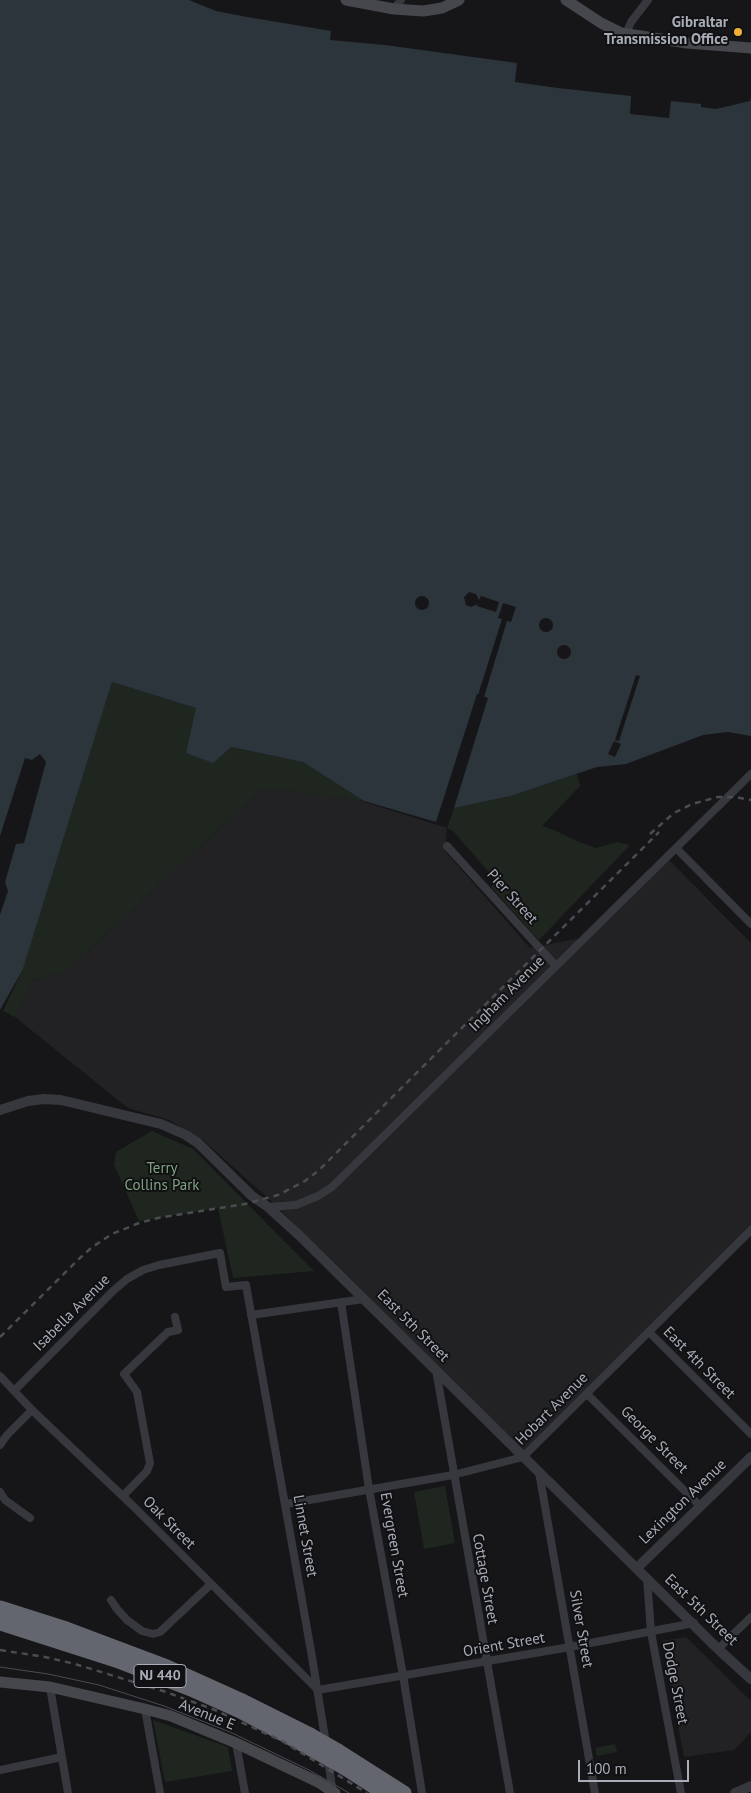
<!DOCTYPE html>
<html>
<head>
<meta charset="utf-8">
<style>
	body { margin:0 }
	#map { position:relative; width:751px; height:1793px; overflow:hidden; background:#161618; font-family:"PT Sans",sans-serif }
	canvas { display:block }
	.scale { position:absolute; left:578px; top:1760px; width:111px; height:22px; box-sizing:border-box; border:2px solid #a8adb8; border-top:0; padding-left:6px; font-size:15px; line-height:18px; white-space:nowrap; color:#a8adb8; -webkit-text-stroke:4px #111113; paint-order:stroke }
</style>
</head>
<body>
<div id="map">
<canvas width="751" height="1793"></canvas>
<div class="scale">100 m</div>
</div>
<script>
const ctx = document.querySelector('canvas').getContext('2d');
ctx.lineJoin = 'round';
function fill(path, color) { ctx.fillStyle = color; ctx.fill(path, 'evenodd'); }
const shape = rows => new Path2D(rows.map(r => 'M' + r).join(''));
function strokePath(path, color, width, dash) { ctx.strokeStyle = color; ctx.lineWidth = width; ctx.lineCap = dash ? 'butt' : 'round'; ctx.setLineDash(dash || []); ctx.stroke(path); }
function label(font, color, halo, rows, align = 'center') {
  ctx.font = font + ' "PT Sans",sans-serif'; ctx.lineWidth = 4; ctx.setLineDash([]); ctx.textBaseline = 'middle'; ctx.strokeStyle = halo; ctx.fillStyle = color; for (const [text, x, y, turn = 0] of rows) {
    ctx.save(); ctx.translate(x, y); ctx.rotate((+turn || 0) * Math.PI / 180); ctx.textAlign = isNaN(turn) ? turn : align; if (halo) ctx.strokeText(text, 0, 0); ctx.fillText(text, 0, 0); ctx.restore();
  }
}
const built = shape([
	[263,788,358,800,447,828,445,851,530,948,581,938,665,856,751,943,751,1229,522,1456,355,1283,270,1200,203,1140,169,1120,128,1108,15,1017,33,980,65,972],
	[686,1637,751,1701,751,1732,734,1750,684,1757,662,1641]
]);
const green = shape([
	[112,682,197,708,186,753,230,747,304,762,364,801,263,788,65,972,33,980,15,1017,3,1011,23,969],
	[577,774,580,786,542,826,556,831,579,842,596,848,617,842,630,845,539,940,492,888,493,879,491,875,454,832,447,828,454,808,511,796],
	[152,1131,193,1149,314,1271,233,1278,218,1208,139,1221,114,1165,116,1152],
	[445,1486,455,1543,424,1549,414,1492],
	[153,1720,228,1747,232,1771,165,1782],
	[615,1744,617,1752,597,1756,595,1748]
]);
const water = shape([
	[0,0,189,0,216,11,247,17,331,31,330,40,385,45,517,63,515,82,558,88,631,96,630,114,669,118,671,101,701,104,701,107,716,109,750,101,751,98,751,736,728,732,703,735,626,764,597,767,511,796,454,808,488,698,477,694,436,822,364,801,303,762,231,747,213,763,186,753,196,708,112,682,23,969,0,1010,0,915,8,891,5,882,16,844,24,843,46,762,40,754,32,760,25,758,0,836]
]);
const pier = shape([
	[469,592,476,594,479,600,481,596,499,602,496,612,477,606,478,604,471,607,466,605,464,597],
	'415 603a7 7 0 1 1 14 0a7 7 0 1 1-14 0Z',
	[503,603,516,607,511,622,507,621,484,697,478,695,502,619,498,618],
	'539 625a7 7 0 1 1 14 0a7 7 0 1 1-14 0Z',
	'557 652a7 7 0 1 1 14 0a7 7 0 1 1-14 0Z',
	[636,675,640,676,619,741,615,740],
	[614,741,621,744,615,757,608,754]
]);
const minor = shape([
	[394,9,401,0],
	[626,34,631,22,648,0],
	[447,846,556,966],
	[676,848,751,924],
	[268,1207,296,1205,318,1196,332,1187,751,774],
	[341,1302,369,1489,403,1675,422,1793],
	[251,1315,364,1299],
	[649,1332,751,1434],
	[436,1370,510,1793],
	[0,1376,32,1410,132,1505,318,1690,570,1647,694,1623],
	[15,1390,113,1291,127,1279,143,1270,159,1265,220,1253,226,1287,246,1285,311,1651,326,1744],
	[587,1394,700,1506],
	[0,1445,7,1435,32,1410],
	[539,1472,595,1793],
	[0,1492,5,1500,30,1518],
	[123,1496,147,1471,150,1463,137,1392,124,1374,168,1332,178,1330,175,1317],
	[286,1504,453,1475,523,1457,751,1230],
	[647,1578,651,1632,681,1793],
	[111,1600,117,1609,127,1620,142,1631,153,1634,160,1632,211,1584],
	[718,1649,751,1617],
	[50,1687,68,1793],
	[145,1709,160,1793],
	[236,1743,245,1793],
	[328,1760,333,1793],
	[0,1770,62,1757]
]);
const tertiary = shape([
	[0,1110,28,1101,44,1099,61,1100,161,1124,186,1135,198,1143,252,1196,268,1207,299,1235,718,1649,751,1679],
	[637,1568,751,1457],
	[735,1793,751,1786]
]);
const secondary = shape([
	[346,0,394,9,423,11,442,8,459,0],
	[566,0,601,23,621,33,687,43,751,48],
	[0,1682,50,1687,145,1709,171,1716,236,1743,318,1782,335,1793]
]);
const motorway = shape([
	[0,1608,66,1629,167,1667,240,1700,310,1735],
	[0,1623,116,1660,191,1689,240,1711,311,1749],
	[338,1751,404,1793],
	[345,1768,384,1793]
]);
const tram = shape([
	[0,1667,48,1674,99,1685,164,1706,230,1732,309,1770,349,1793]
]);
const rail = shape([
	[650,834,674,813,692,804,718,797,735,797,751,800],
	[0,1337,81,1257,91,1248,112,1234,139,1223,158,1218,245,1204,278,1195,305,1181,318,1171,659,832],
	[0,1650,45,1657,75,1664,163,1691,215,1710,282,1741,367,1793]
]);
const motorwayBridge = shape([
	[310,1735,338,1751],
	[311,1749,345,1768]
]);
const markers = [
	[738,32,5,"#f2b134"]
];
const shields = [
	[160,1676,52]
];
const shieldNames = [
	["NJ 440",160,1676]
];
const poiNames = [
	["Gibraltar",728,23],
	["Transmission Office",728,40]
];
const streetNames = [
	["Pier Street",512,897,48],
	["Ingham Avenue",507,994,-45],
	["Isabella Avenue",72,1313,-45],
	["East 5th Street",413,1326,45],
	["East 4th Street",699,1363,45],
	["Hobart Avenue",552,1409,-45],
	["George Street",654,1440,45],
	["Lexington Avenue",683,1502,-44],
	["Oak Street",169,1523,45],
	["Linnet Street",305,1536,80],
	["Evergreen Street",394,1545,80],
	["Cottage Street",485,1579,80],
	["East 5th Street",701,1610,44],
	["Silver Street",581,1629,80],
	["Orient Street",504,1645,-10],
	["Dodge Street",675,1683,79],
	["Avenue E",207,1715,22]
];
const parkNames = [
	["Terry",162,1169],
	["Collins Park",162,1186]
];
fill(built, '#222225');
fill(green, '#1e261f');
fill(water, '#2c353c');
fill(pier, '#161618');
strokePath(minor, '#37383d', 8);
strokePath(tertiary, '#37383d', 10);
strokePath(secondary, '#45474d', 11);
strokePath(motorway, '#63666e', 15);
strokePath(tram, '#4a4c52', 1);
strokePath(rail, '#4a4c52', 2.5, [6, 5]);
strokePath(motorwayBridge, '#63666e', 15);
for (const [x, y, r, color] of markers) { const dot = new Path2D(); dot.arc(x, y, r, 0, 2 * Math.PI); ctx.fillStyle = color; ctx.fill(dot); strokePath(dot, '#111113', 2); }
for (const [x, y, w] of shields) { const box = new Path2D(); box.roundRect(x - w / 2, y - 11.5, w, 23, 4); ctx.fillStyle = '#111113'; ctx.fill(box); strokePath(box, '#a8adb8', 1); }
label('bold 14px', '#a8adb8', null, shieldNames);
label('bold 15px', '#a8adb8', '#111113', poiNames, 'right');
label('15px', '#a8adb8', '#111113', streetNames);
label('15px', '#7fa381', '#111113', parkNames);
</script>
</body>
</html>
